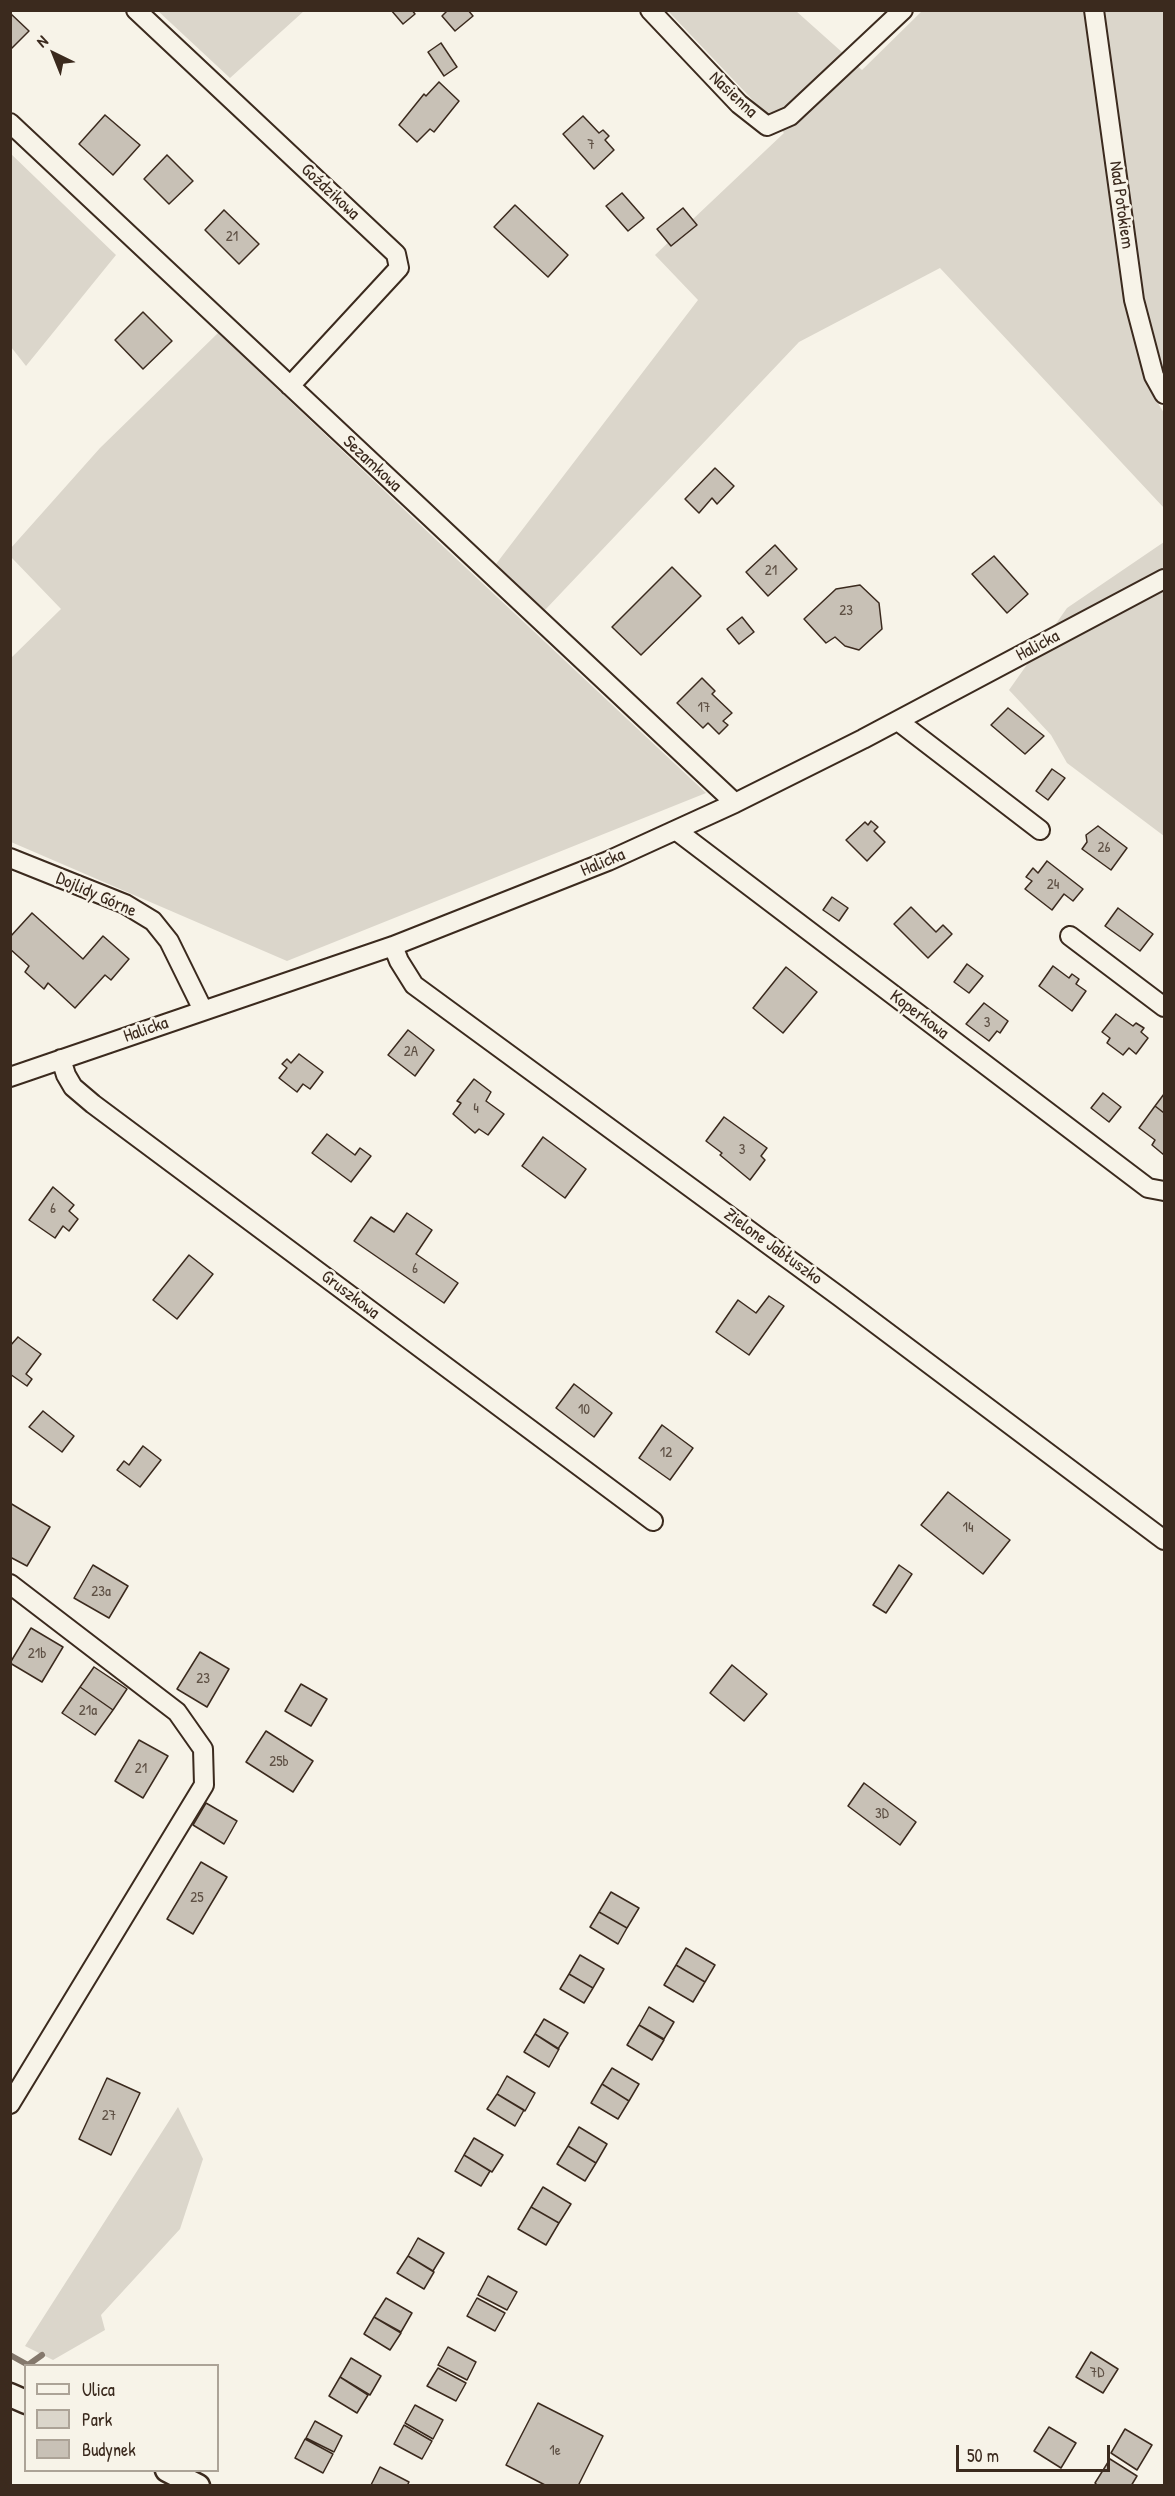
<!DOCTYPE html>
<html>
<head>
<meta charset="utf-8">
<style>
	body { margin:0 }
	#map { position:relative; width:1175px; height:2496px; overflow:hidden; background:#f7f3e8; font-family:"Patrick Hand",sans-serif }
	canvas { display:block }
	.frame { position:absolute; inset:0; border:12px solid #3b2a1e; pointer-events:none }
	.legend { position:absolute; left:24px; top:2364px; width:195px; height:108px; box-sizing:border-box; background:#f7f3e8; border:2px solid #aca397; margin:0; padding:8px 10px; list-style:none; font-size:18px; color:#3b2a1e }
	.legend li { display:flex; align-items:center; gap:12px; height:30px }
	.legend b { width:30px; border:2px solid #aca397 }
	.north { position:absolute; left:24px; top:24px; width:60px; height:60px; -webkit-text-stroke:4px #f7f3e8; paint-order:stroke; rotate:317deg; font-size:16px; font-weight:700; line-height:24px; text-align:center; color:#3b2a1e }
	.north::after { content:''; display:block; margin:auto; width:21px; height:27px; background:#3b2a1e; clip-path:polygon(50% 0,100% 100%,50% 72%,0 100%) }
	.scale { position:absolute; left:956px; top:2445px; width:154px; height:27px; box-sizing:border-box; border:3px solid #3b2a1e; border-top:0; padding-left:8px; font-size:18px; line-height:21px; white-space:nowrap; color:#3b2a1e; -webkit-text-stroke:4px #f7f3e8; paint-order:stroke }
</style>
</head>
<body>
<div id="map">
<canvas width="1175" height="2496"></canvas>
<div class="frame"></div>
<ul class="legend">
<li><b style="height:8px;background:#f7f3e8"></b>Ulica</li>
<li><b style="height:16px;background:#dbd6cb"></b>Park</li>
<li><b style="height:16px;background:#c8c1b6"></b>Budynek</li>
</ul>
<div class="north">N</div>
<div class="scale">50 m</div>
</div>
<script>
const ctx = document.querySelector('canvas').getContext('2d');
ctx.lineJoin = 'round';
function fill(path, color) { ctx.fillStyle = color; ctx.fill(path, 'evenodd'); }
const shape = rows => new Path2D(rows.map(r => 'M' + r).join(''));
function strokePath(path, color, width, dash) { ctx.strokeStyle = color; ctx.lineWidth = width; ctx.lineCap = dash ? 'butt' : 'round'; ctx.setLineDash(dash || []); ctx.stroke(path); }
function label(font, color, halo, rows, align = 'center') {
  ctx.font = font + ' "Patrick Hand",sans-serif'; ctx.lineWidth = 5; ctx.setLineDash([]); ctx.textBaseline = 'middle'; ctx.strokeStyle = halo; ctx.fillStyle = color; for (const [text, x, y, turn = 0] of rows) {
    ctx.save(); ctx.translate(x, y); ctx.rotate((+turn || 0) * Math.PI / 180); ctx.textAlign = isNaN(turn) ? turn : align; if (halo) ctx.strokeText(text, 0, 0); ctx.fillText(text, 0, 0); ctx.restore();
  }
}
const green = shape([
	[158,11,304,11,230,78],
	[668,11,796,11,862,70,922,11,1164,11,1164,380,1153,395,1164,413,1164,508,940,268,799,342,545,610,496,564,698,300,655,255,784,133],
	[10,153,116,255,26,366,11,347],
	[218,333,431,535,706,793,287,961,11,842,11,658,61,609,11,557,11,548,100,448],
	[1164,542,1164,836,1067,763,1051,735,1009,690,1067,608],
	[178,2107,203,2159,180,2229,101,2315,105,2330,53,2360,25,2346]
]);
const stream = shape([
	[10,2355,28,2365,42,2355]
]);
const building = shape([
	[391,10,412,10,415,14,403,24,391,10],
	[448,10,468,10,473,16,455,31,442,16,448,10],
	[10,13,29,31,10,50,10,13],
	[441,43,457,67,444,76,428,52,441,43],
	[439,82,459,101,434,132,430,129,417,142,399,125,424,94,426,96,439,82],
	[105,115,140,145,113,175,79,144,105,115],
	[583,116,599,133,603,130,609,136,605,140,614,150,594,169,563,134,583,116],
	[167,155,193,181,169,204,144,179,167,155],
	[622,193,644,218,628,231,606,206,622,193],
	[515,205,568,255,548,277,494,227,515,205],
	[683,208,697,225,671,246,657,229,683,208],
	[224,210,259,244,239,264,205,230,224,210],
	[143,312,172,341,143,369,115,340,143,312],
	[715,468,734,486,717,504,712,498,699,513,685,499,715,468],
	[775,545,797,569,768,596,746,572,775,545],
	[994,556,1028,594,1007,613,972,574,994,556],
	[672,567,701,596,641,655,612,627,672,567],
	[860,585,879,603,882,629,859,650,845,646,835,637,826,643,804,619,836,589,860,585],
	[742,617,754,632,739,644,727,629,742,617],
	[702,678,715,691,712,694,732,713,723,721,728,725,719,734,708,723,703,728,677,703,702,678],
	[1008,708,1044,736,1025,754,991,725,1008,708],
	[1052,769,1065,778,1048,800,1036,791,1052,769],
	[871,821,878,827,874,831,885,842,867,861,846,840,865,822,868,825,871,821],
	[1098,826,1127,848,1111,870,1082,849,1087,842,1086,835,1098,826],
	[1047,861,1083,889,1073,901,1064,894,1052,910,1025,889,1032,881,1026,877,1033,868,1038,873,1047,861],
	[832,897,848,908,839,921,823,910,832,897],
	[911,907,936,932,943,925,952,934,928,958,894,924,911,907],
	[1118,908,1153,934,1140,951,1105,926,1118,908],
	[32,913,83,959,103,936,129,959,111,980,105,975,75,1008,48,983,44,989,25,972,29,966,10,949,10,937,32,913],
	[967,964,983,976,969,993,954,982,967,964],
	[1053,966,1069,978,1072,974,1079,979,1076,984,1086,991,1072,1011,1039,986,1053,966],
	[786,967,817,992,783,1033,753,1008,786,967],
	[984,1003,1008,1021,1000,1033,997,1031,989,1041,966,1024,984,1003],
	[1116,1014,1133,1026,1136,1023,1144,1028,1141,1032,1148,1038,1136,1054,1129,1048,1123,1055,1107,1043,1110,1038,1102,1032,1116,1014],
	[408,1030,434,1050,415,1076,388,1055,408,1030],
	[299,1054,323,1072,310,1089,303,1084,297,1092,279,1078,287,1068,282,1064,287,1059,291,1063,299,1054],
	[474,1079,491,1092,486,1101,504,1114,488,1135,479,1129,475,1133,453,1114,461,1103,457,1101,474,1079],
	[1103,1093,1121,1107,1109,1122,1091,1108,1103,1093],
	[1164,1094,1164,1113,1155,1106,1164,1094],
	[1155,1106,1164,1113,1164,1155,1152,1145,1155,1140,1139,1128,1155,1106],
	[724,1117,767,1148,761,1156,765,1160,750,1180,720,1155,722,1153,706,1141,724,1117],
	[327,1134,355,1155,360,1148,371,1156,351,1182,312,1153,327,1134],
	[543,1137,586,1169,565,1198,522,1166,543,1137],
	[53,1187,74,1205,69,1211,78,1219,69,1231,63,1226,55,1238,29,1220,53,1187],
	[407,1213,432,1230,416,1254,458,1283,444,1303,354,1241,371,1217,394,1232,407,1213],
	[189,1255,213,1274,177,1319,153,1300,189,1255],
	[769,1296,784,1306,749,1355,716,1332,738,1300,756,1313,769,1296],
	[18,1337,41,1354,26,1374,32,1379,27,1386,10,1374,10,1346,18,1337],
	[574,1384,612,1413,594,1437,556,1408,574,1384],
	[43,1411,74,1436,62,1452,29,1427,43,1411],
	[662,1425,693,1448,670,1480,639,1458,662,1425],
	[143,1446,161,1460,140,1487,117,1470,124,1461,129,1465,143,1446],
	[948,1492,1010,1540,983,1574,921,1525,948,1492],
	[10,1503,50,1527,27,1566,10,1557,10,1503],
	[93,1565,128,1586,109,1618,74,1598,93,1565],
	[899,1565,912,1574,886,1613,873,1605,899,1565],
	[31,1628,63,1647,42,1682,10,1663,31,1628],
	[200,1652,229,1669,207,1707,177,1689,200,1652],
	[732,1665,767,1694,744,1721,710,1693,732,1665],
	[94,1667,127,1689,113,1710,80,1687,94,1667],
	[301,1684,327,1699,311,1726,285,1711,301,1684],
	[80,1687,113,1710,95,1735,62,1713,80,1687],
	[266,1731,313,1761,293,1792,246,1762,266,1731],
	[139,1740,168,1756,143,1798,115,1781,139,1740],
	[864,1783,916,1822,900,1845,848,1806,864,1783],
	[206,1803,237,1821,224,1844,193,1825,206,1803],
	[201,1862,227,1877,193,1934,167,1919,201,1862],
	[611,1892,639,1908,627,1928,599,1912,611,1892],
	[599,1912,627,1928,618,1944,590,1927,599,1912],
	[686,1948,715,1965,705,1982,676,1965,686,1948],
	[580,1955,604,1969,593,1988,569,1974,580,1955],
	[676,1965,705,1982,693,2002,664,1985,676,1965],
	[569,1974,593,1988,584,2003,560,1989,569,1974],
	[649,2007,674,2022,664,2039,639,2025,649,2007],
	[544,2019,568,2033,558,2049,535,2034,544,2019],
	[639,2025,664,2040,652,2060,627,2045,639,2025],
	[535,2034,559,2049,549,2067,524,2052,535,2034],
	[612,2068,639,2084,629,2101,602,2084,612,2068],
	[507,2076,535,2093,525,2111,497,2094,507,2076],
	[107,2078,140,2093,111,2155,79,2139,107,2078],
	[602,2084,629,2101,618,2119,591,2103,602,2084],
	[497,2094,524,2110,515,2126,487,2109,497,2094],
	[579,2127,607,2144,596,2163,568,2146,579,2127],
	[474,2138,503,2155,492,2172,464,2155,474,2138],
	[568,2146,596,2163,585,2181,557,2164,568,2146],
	[464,2155,490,2171,481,2186,455,2171,464,2155],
	[543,2187,571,2204,559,2223,531,2207,543,2187],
	[531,2207,559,2223,546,2245,518,2229,531,2207],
	[418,2238,444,2253,433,2271,408,2256,418,2238],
	[408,2256,434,2272,424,2289,397,2273,408,2256],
	[488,2276,517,2292,507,2310,478,2295,488,2276],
	[386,2298,412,2313,401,2332,374,2317,386,2298],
	[477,2298,505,2313,495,2331,467,2316,477,2298],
	[374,2317,401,2333,390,2350,364,2334,374,2317],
	[448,2347,476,2362,467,2380,438,2365,448,2347],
	[1091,2352,1118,2369,1103,2393,1076,2377,1091,2352],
	[351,2358,381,2376,370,2395,340,2377,351,2358],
	[438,2368,466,2383,456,2401,427,2386,438,2368],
	[340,2377,368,2395,357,2413,329,2396,340,2377],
	[538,2403,603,2436,578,2486,547,2486,506,2465,538,2403],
	[415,2405,443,2420,433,2439,405,2423,415,2405],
	[315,2421,342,2436,334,2452,306,2438,315,2421],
	[404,2425,432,2441,422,2459,394,2444,404,2425],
	[1049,2427,1076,2443,1061,2468,1034,2451,1049,2427],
	[1125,2429,1152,2445,1137,2470,1111,2453,1125,2429],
	[305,2439,333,2454,323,2473,295,2458,305,2439],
	[1110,2459,1137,2476,1131,2486,1098,2486,1095,2483,1110,2459],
	[380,2467,409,2482,407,2486,371,2485,380,2467]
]);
const minor = shape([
	[136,10,396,254,399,268,290,386],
	[650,10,739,104,767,126,790,116,903,10],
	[1094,10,1134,300,1154,376,1164,394],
	[10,123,735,803],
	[898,721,1040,830],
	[677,831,1148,1188,1164,1191],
	[10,858,125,904,153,921,169,941,203,1010],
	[1070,936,1164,1007],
	[393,946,399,961,414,985,840,1297,1164,1540],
	[61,1059,66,1075,73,1087,93,1104,653,1521],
	[10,1077,393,946,608,861,735,803,863,739,1164,579],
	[10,1584,177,1712,203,1749,204,1785,10,2104]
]);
const tertiary = shape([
	[10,2395,26,2402],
	[167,2470,198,2486]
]);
const numberNames = [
	["7",591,145],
	["21",232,237],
	["21",771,571],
	["23",846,611],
	["17",704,708],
	["26",1104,848],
	["24",1053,885],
	["3",987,1023],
	["2A",411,1052],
	["4",476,1109],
	["3",742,1150],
	["6",53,1209],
	["6",415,1269],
	["10",584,1410],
	["12",666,1453],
	["14",968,1528],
	["23a",101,1592],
	["21b",37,1654],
	["23",203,1679],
	["21a",88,1711],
	["25b",279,1762],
	["21",141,1769],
	["3D",882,1814],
	["25",197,1898],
	["27",109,2116],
	["7D",1097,2373],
	["1e",555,2451]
];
const streetNames = [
	["Nasienna",733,95,43],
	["Goździkowa",330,192,43],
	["Nad Potokiem",1121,205,82],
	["Sezamkowa",372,464,43],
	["Halicka",1038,646,-28],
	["Halicka",603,863,-23],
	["Dojlidy Górne",96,895,24],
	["Koperkowa",919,1015,37],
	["Halicka",146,1030,-19],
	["Zielone Jabłuszko",773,1247,36],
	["Gruszkowa",350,1295,37]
];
fill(green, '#dbd6cb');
strokePath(stream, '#84786c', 6);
fill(building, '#c8c1b6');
strokePath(building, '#3b2a1e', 1.5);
strokePath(minor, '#3b2a1e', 22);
strokePath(tertiary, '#3b2a1e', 27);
strokePath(minor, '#f7f3e8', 18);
strokePath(tertiary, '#f7f3e8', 22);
label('15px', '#5e5044', null, numberNames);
label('18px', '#3b2a1e', '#f7f3e8', streetNames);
</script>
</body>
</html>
